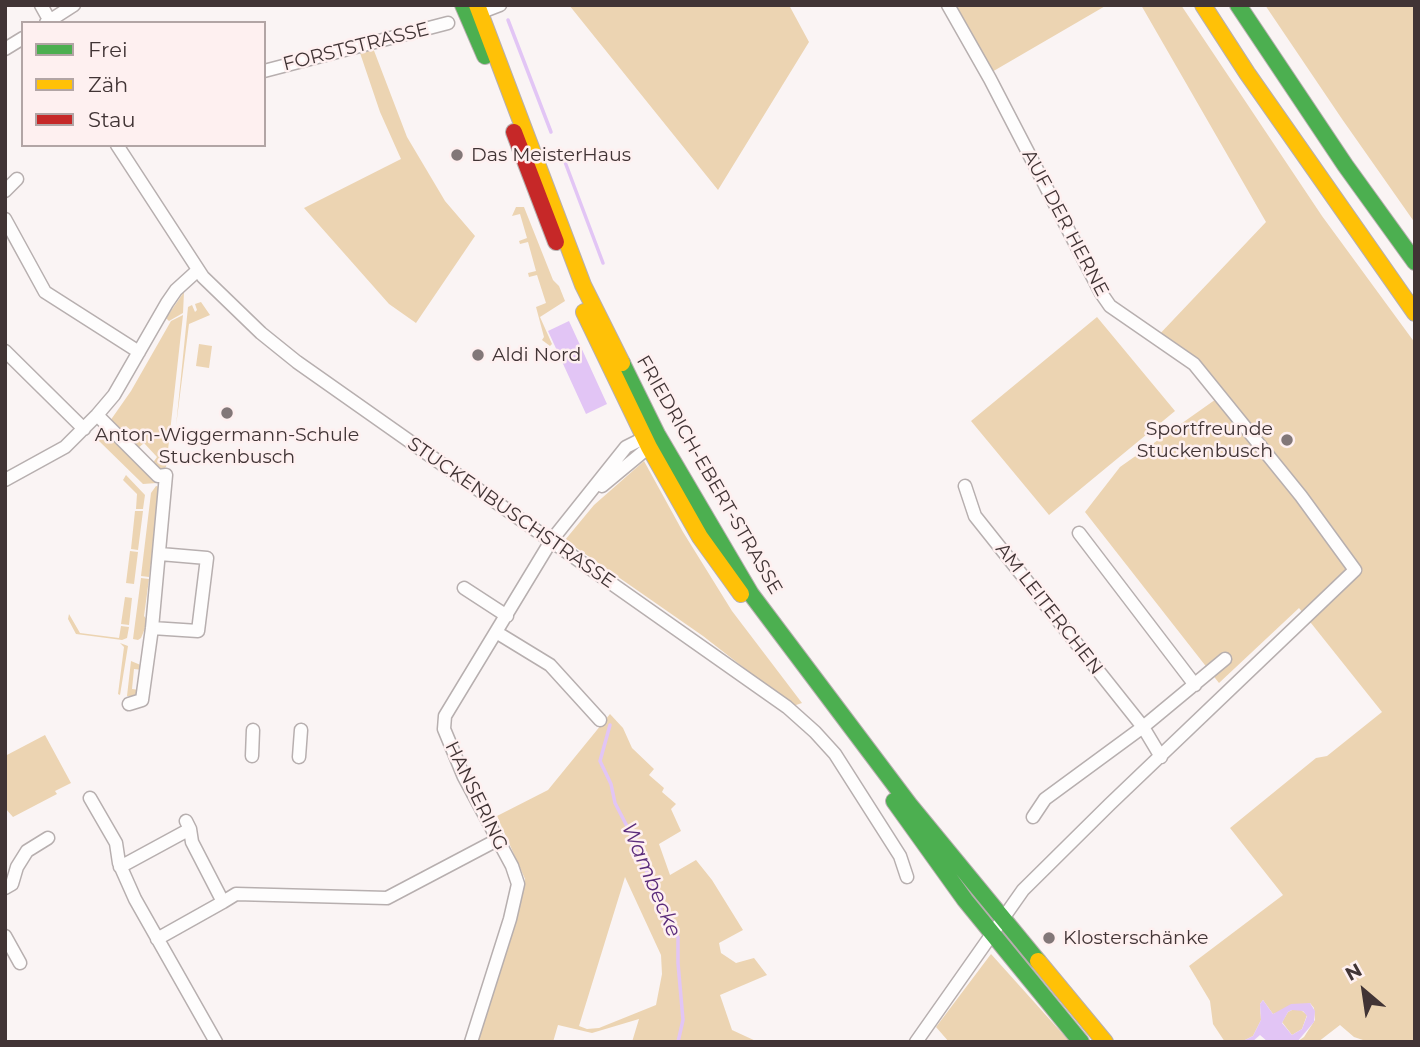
<!DOCTYPE html>
<html>
<head>
<meta charset="utf-8">
<style>
	body { margin:0 }
	#map { position:relative; width:1420px; height:1047px; overflow:hidden; background:#faf4f4; font-family:Montserrat,sans-serif }
	canvas { display:block }
	.frame { position:absolute; inset:0; border:7px solid #413435; pointer-events:none }
	.legend { position:absolute; left:21px; top:21px; width:245px; height:126px; box-sizing:border-box; background:#fef0f0; border:2px solid #b2a5a5; margin:0; padding:9px 12px; list-style:none; font-size:21px; color:#413435 }
	.legend li { display:flex; align-items:center; gap:14px; height:35px }
	.legend b { width:35px; border:2px solid #b2a5a5 }
	.north { position:absolute; left:1329px; top:956px; width:70px; height:70px; -webkit-text-stroke:5px #fef0f0; paint-order:stroke; rotate:331deg; font-size:19px; font-weight:700; line-height:28px; text-align:center; color:#413435 }
	.north::after { content:''; display:block; margin:auto; width:24px; height:32px; background:#413435; clip-path:polygon(50% 0,100% 100%,50% 72%,0 100%) }
</style>
</head>
<body>
<div id="map">
<canvas width="1420" height="1047"></canvas>
<div class="frame"></div>
<ul class="legend">
<li><b style="height:9px;background:#4caf50"></b>Frei</li>
<li><b style="height:9px;background:#ffc107"></b>Zäh</li>
<li><b style="height:9px;background:#c62828"></b>Stau</li>
</ul>
<div class="north">N</div>
</div>
<script>
const ctx = document.querySelector('canvas').getContext('2d');
ctx.lineJoin = 'round';
function fill(path, color) { ctx.fillStyle = color; ctx.fill(path, 'evenodd'); }
const shape = rows => new Path2D(rows.map(r => 'M' + r).join(''));
function strokePath(path, color, width, dash) { ctx.strokeStyle = color; ctx.lineWidth = width; ctx.lineCap = dash ? 'butt' : 'round'; ctx.setLineDash(dash || []); ctx.stroke(path); }
function label(font, color, halo, rows, align = 'center') {
  ctx.font = font + ' Montserrat,sans-serif'; ctx.lineWidth = 5; ctx.setLineDash([]); ctx.textBaseline = 'middle'; ctx.strokeStyle = halo; ctx.fillStyle = color; for (const [text, x, y, turn = 0] of rows) {
    ctx.save(); ctx.translate(x, y); ctx.rotate((+turn || 0) * Math.PI / 180); ctx.textAlign = isNaN(turn) ? turn : align; if (halo) ctx.strokeText(text, 0, 0); ctx.fillText(text, 0, 0); ctx.restore();
  }
}
const green = shape([
	[569,5,789,5,809,42,718,190],
	[944,5,1107,5,985,76],
	[1141,5,1181,5,1322,216,1415,343,1415,1042,1369,1042,1354,1037,1340,1025,1318,1042,1297,1042,1304,1037,1315,1020,1314,1008,1310,1003,1273,1014,1263,1000,1260,1004,1261,1020,1253,1036,1241,1042,1225,1042,1213,1024,1210,1001,1189,966,1283,895,1230,828,1316,758,1327,756,1382,712,1299,608,1219,683,1085,512,1120,467,1219,397,1193,367,1155,339,1266,222],
	[1265,5,1415,5,1415,223,1342,119],
	[373,48,407,137,445,201,475,236,416,323,389,304,304,208,401,159,380,112,359,50],
	[516,207,524,207,553,280,559,286,565,301,540,317,552,344,550,346,542,340,544,337,536,307,546,303,537,275,529,277,528,273,536,271,528,242,520,244,519,241,527,238,520,214,512,216],
	[184,292,183,313,169,321,166,318],
	[201,302,210,315,189,324,176,426,188,307,192,305,195,312,197,310,195,304],
	[183,315,167,459,166,467,160,472,152,464,157,457,144,443,137,449,134,445,140,439,126,426,120,431,110,421,131,391,171,321],
	[1097,317,1175,411,1049,515,971,421],
	[199,344,212,346,209,368,196,366],
	[103,429,157,483,143,484,98,440,98,434],
	[644,461,683,532,732,611,802,703,793,706,703,636,565,540,594,505],
	[126,475,145,495,143,509,136,509,137,494,123,480],
	[156,486,160,487,153,539,153,548,157,554,152,557,149,577,141,576,151,493],
	[135,511,143,511,138,550,131,549],
	[130,551,138,552,134,584,126,583],
	[141,578,149,579,144,616,148,621,141,638,138,640,133,639],
	[125,597,132,598,129,625,121,624],
	[69,614,80,633,119,638,121,626,129,627,127,638,122,640,76,634,68,619],
	[120,643,128,646,120,695,118,694,124,647],
	[131,661,143,666,143,670,134,669,132,689,140,690,140,693,132,696,127,696],
	[610,714,623,728,632,748,654,769,649,775,664,788,662,792,676,804,671,809,681,831,659,844,670,875,696,860,712,880,743,930,719,943,721,953,736,963,754,958,767,975,720,995,732,1030,758,1042,632,1042,639,1019,592,1033,558,1025,553,1042,476,1042,519,909,525,879,497,816,548,790],
	[625,877,661,955,662,974,656,1005,599,1028,587,1029,579,1026],
	[45,735,71,783,55,791,57,794,13,817,5,808,5,756],
	[991,954,1070,1042,949,1042,936,1027],
	[1292,1010,1301,1010,1307,1015,1302,1029,1292,1035,1282,1022,1288,1012]
]);
const water = shape([
	[569,321,607,404,586,414,548,331],
	[1263,1000,1273,1014,1291,1004,1310,1003,1315,1011,1314,1022,1297,1042,1268,1042,1260,1035,1252,1042,1241,1042,1253,1036,1261,1020,1260,1004],
	[1292,1010,1303,1011,1307,1016,1302,1029,1292,1035,1282,1023,1288,1012]
]);
const stream = shape([
	[508,20,551,132],
	[562,154,603,263],
	[610,725,600,761,611,784,615,803,630,832,632,842,659,896,662,917,678,937,678,963,683,1020,678,1042]
]);
const street = shape([
	[41,5,51,23],
	[474,15,500,5],
	[46,23,74,5],
	[5,49,23,38],
	[264,71,448,23],
	[117,145,203,277,261,333,297,362,787,707,815,732,835,754,893,845,900,856,907,877],
	[5,191,17,179],
	[5,219,45,292,139,352],
	[5,351,84,429],
	[97,415,158,476,166,475,152,628,142,700,129,704],
	[5,480,65,447,97,415,114,395,167,303,176,290,198,270],
	[602,486,649,447,654,440],
	[965,486,975,516,1143,727,1161,757],
	[1079,533,1195,685],
	[464,588,507,616],
	[152,628,198,631,207,558,160,554],
	[496,632,550,665,600,720],
	[252,756,253,730],
	[299,757,301,730],
	[90,798,116,843,119,863,135,899,216,1042],
	[1033,817,1045,799,1143,727,1225,659],
	[120,867,190,829],
	[5,888,12,884,17,867,27,851,48,838],
	[223,902,236,894,387,898,497,840],
	[5,936,20,963],
	[157,939,223,902,192,842,190,829,186,821],
	[471,1042,510,919,518,884,512,866,464,777,444,729,445,716,551,541,626,447,650,435],
	[916,1042,1023,890,1110,804,1355,570,1301,496,1194,364,1110,306,1101,293,990,79,948,5]
]);
const fast = shape([
	[463,5,485,56],
	[1238,5,1345,165,1415,262],
	[622,363,657,434,751,594,909,804,1038,961],
	[894,801,965,900,1081,1042]
]);
const slow = shape([
	[477,5,583,285,622,363],
	[1203,5,1247,73,1415,313],
	[584,312,649,447,700,537,741,594],
	[1038,961,1105,1042]
]);
const jam = shape([
	[514,132,556,242]
]);
const markers = [
	[457,155,7,"#827778"],
	[478,355,7,"#827778"],
	[227,413,7,"#827778"],
	[1287,440,7,"#827778"],
	[1049,938,7,"#827778"]
];
const streetNames = [
	["FORSTSTRASSE",356,47,-14],
	["AUF DER HERNE",1065,223,62],
	["FRIEDRICH-EBERT-STRASSE",709,475,60],
	["STUCKENBUSCHSTRASSE",511,513,35],
	["AM LEITERCHEN",1049,609,52],
	["HANSERING",476,796,64]
];
const poiNames = [
	["Das MeisterHaus",471,155],
	["Aldi Nord",492,355],
	["Sportfreunde",1273,429,"right"],
	["Stuckenbusch",1273,451,"right"],
	["Anton-Wiggermann-Schule",227,435,"center"],
	["Stuckenbusch",227,457,"center"],
	["Klosterschänke",1063,938]
];
const waterNames = [
	["Wambecke",651,880,67]
];
fill(green, '#ecd4b2');
fill(water, '#e2c5f5');
strokePath(stream, '#e2c5f5', 3.5);
strokePath(street, '#b7afaf', 15);
strokePath(fast, '#b7afaf', 18);
strokePath(slow, '#b7afaf', 18);
strokePath(jam, '#b7afaf', 18);
strokePath(street, '#fefdfd', 12);
strokePath(fast, '#4caf50', 16);
strokePath(slow, '#ffc107', 16);
strokePath(jam, '#c62828', 16);
for (const [x, y, r, color] of markers) { const dot = new Path2D(); dot.arc(x, y, r, 0, 2 * Math.PI); ctx.fillStyle = color; ctx.fill(dot); strokePath(dot, '#fef0f0', 2.5); }
label('19px', '#413435', '#fef0f0', streetNames);
label('19px', '#413435', '#fef0f0', poiNames, 'left');
label('italic 21px', '#5b2c7b', '#fef0f0', waterNames);
</script>
</body>
</html>
